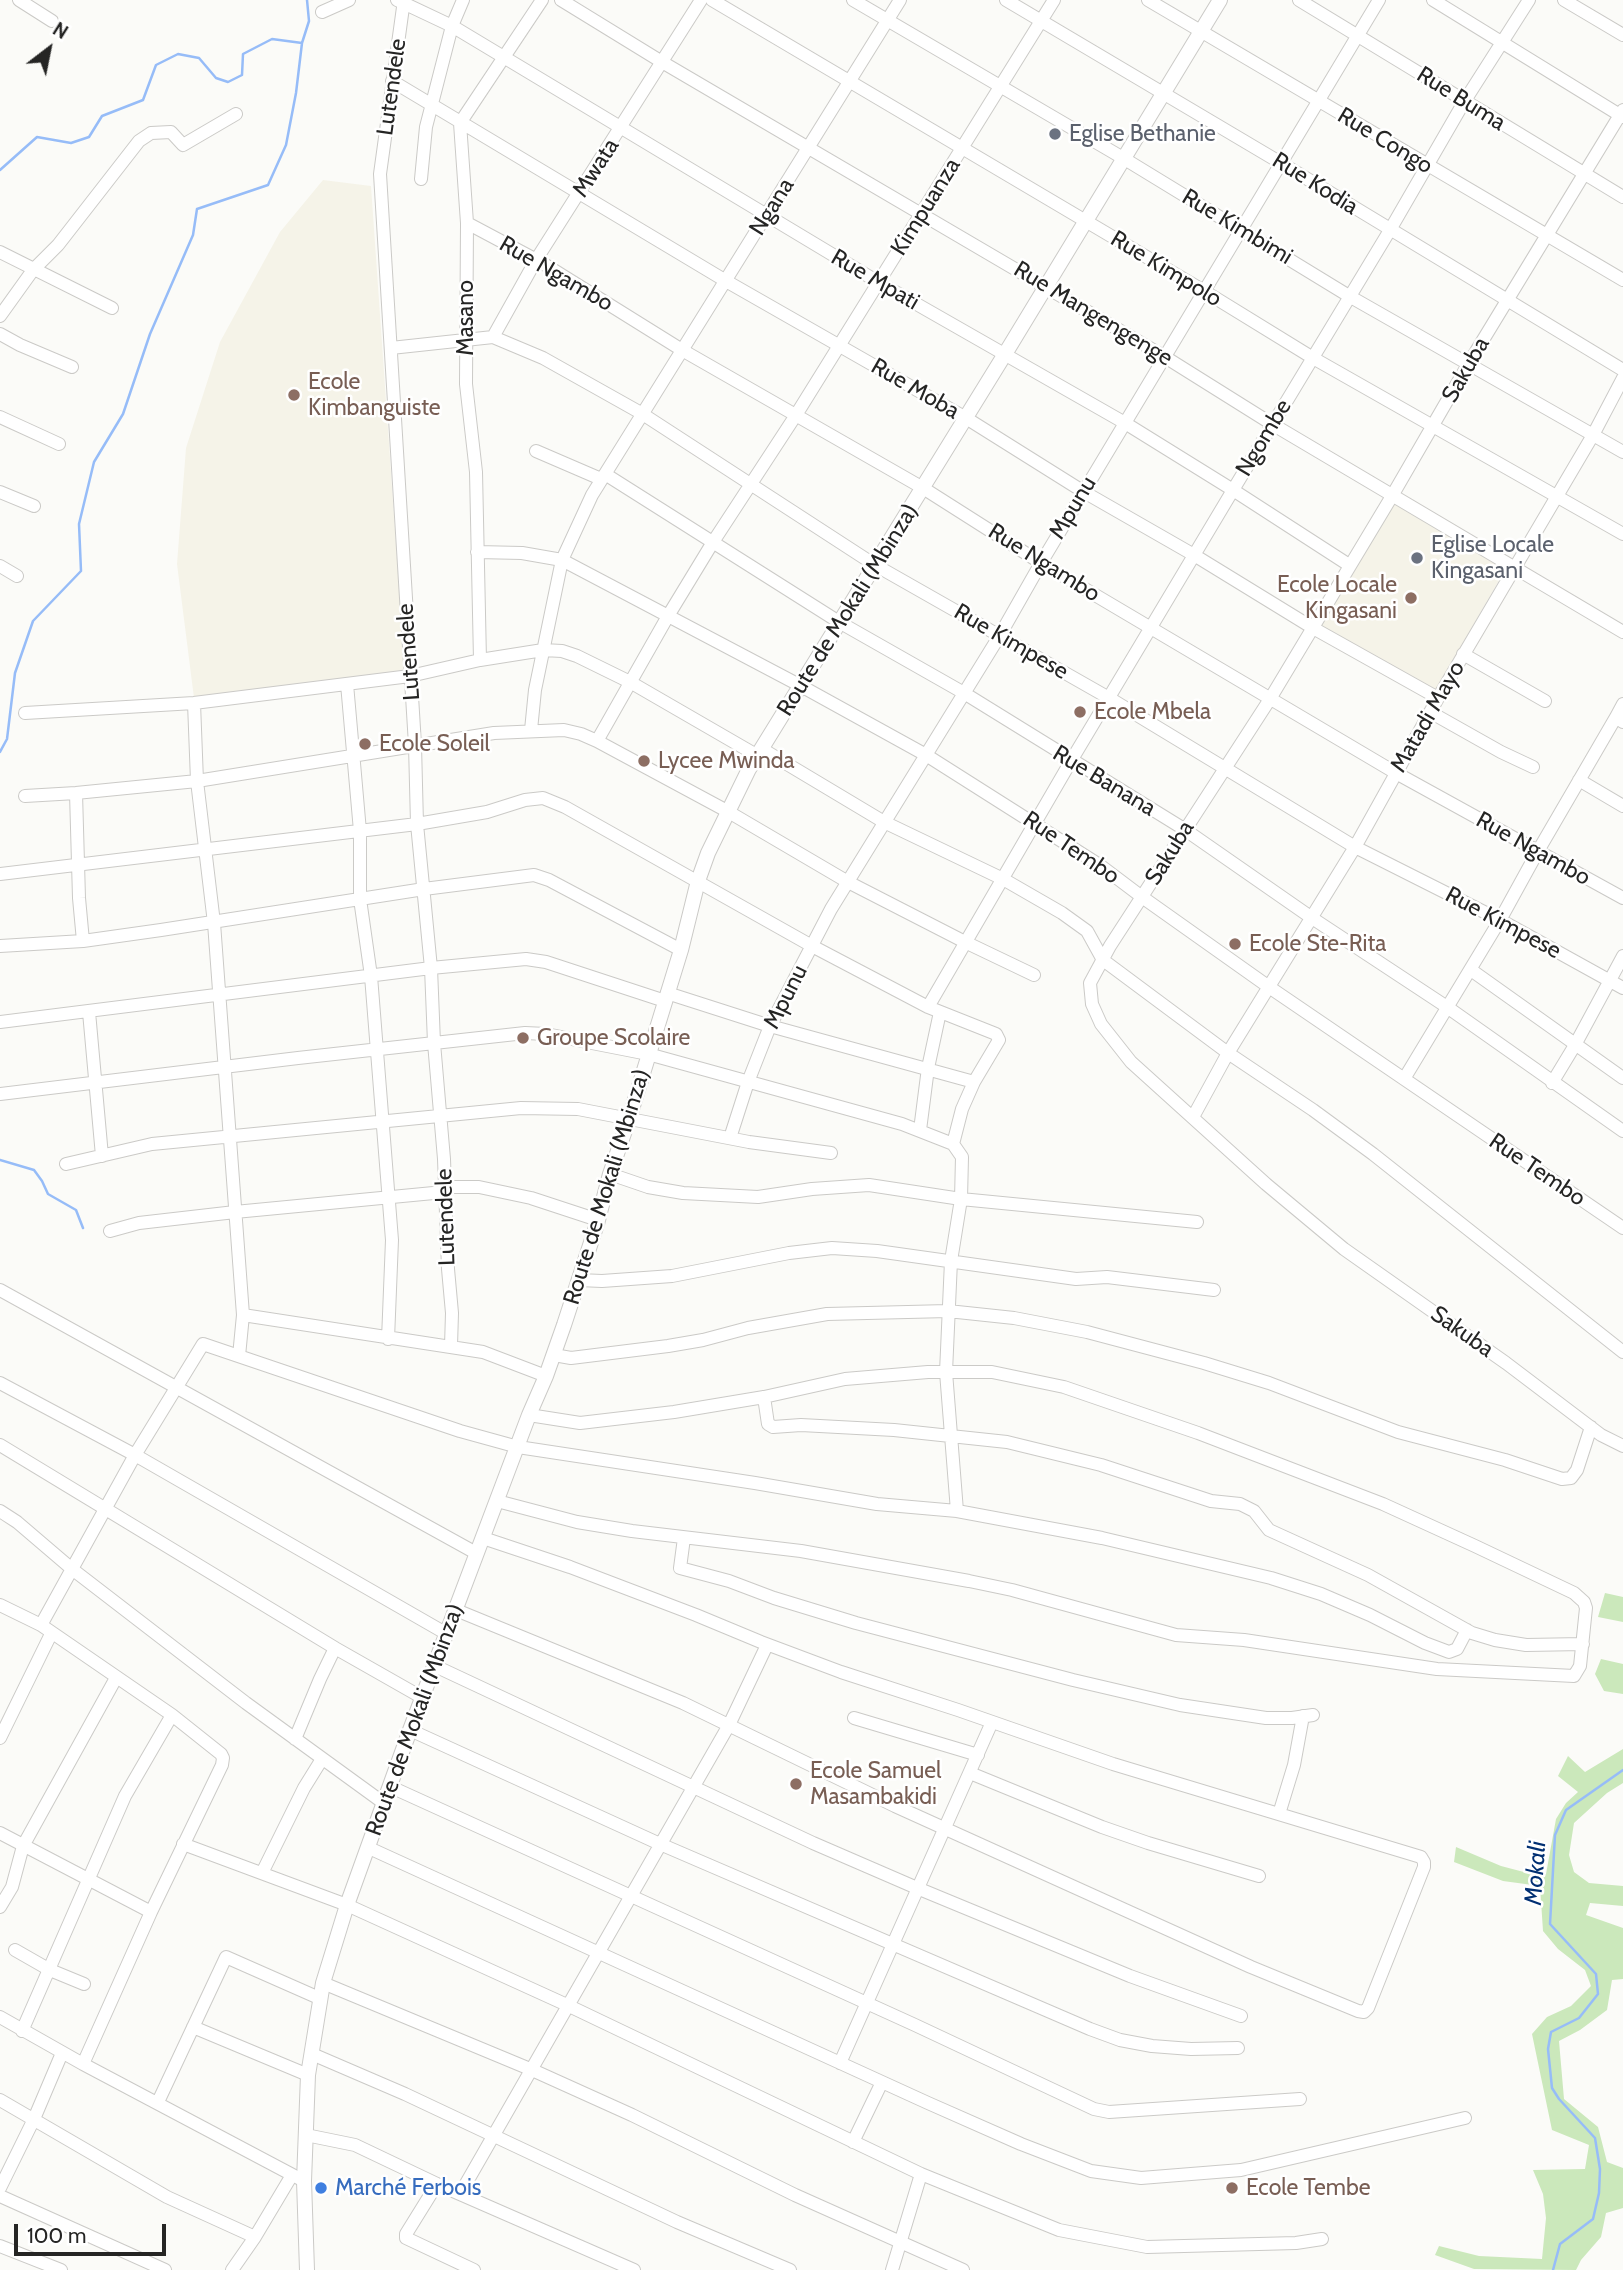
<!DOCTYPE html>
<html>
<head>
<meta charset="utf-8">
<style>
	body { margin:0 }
	#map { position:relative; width:1623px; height:2270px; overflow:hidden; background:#fbfbf8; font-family:Cabin,sans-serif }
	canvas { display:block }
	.north { position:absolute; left:14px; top:14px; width:70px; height:70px; -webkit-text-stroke:5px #fff; paint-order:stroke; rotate:32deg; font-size:19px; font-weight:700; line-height:28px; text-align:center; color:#252524 }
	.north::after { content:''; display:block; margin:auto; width:24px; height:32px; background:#252524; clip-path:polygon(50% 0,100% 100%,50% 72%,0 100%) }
	.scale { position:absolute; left:14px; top:2224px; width:152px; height:32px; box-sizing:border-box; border:4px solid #252524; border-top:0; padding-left:9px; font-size:21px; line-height:24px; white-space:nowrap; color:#252524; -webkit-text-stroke:5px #fff; paint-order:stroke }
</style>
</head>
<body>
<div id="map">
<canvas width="1623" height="2270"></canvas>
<div class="north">N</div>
<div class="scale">100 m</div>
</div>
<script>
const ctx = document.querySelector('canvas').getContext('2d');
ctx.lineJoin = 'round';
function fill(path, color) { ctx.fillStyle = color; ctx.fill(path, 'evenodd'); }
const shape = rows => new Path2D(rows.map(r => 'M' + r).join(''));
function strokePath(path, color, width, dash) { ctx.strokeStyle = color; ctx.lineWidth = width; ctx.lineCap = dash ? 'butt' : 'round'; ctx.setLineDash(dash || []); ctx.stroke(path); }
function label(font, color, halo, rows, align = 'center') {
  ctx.font = font + ' Cabin,sans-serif'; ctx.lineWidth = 5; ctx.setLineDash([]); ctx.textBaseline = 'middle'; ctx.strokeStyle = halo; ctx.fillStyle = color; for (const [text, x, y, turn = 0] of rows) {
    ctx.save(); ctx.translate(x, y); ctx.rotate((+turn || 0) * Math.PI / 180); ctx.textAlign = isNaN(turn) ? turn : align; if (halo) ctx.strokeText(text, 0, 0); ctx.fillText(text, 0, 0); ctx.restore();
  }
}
const built = shape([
	[323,180,371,186,405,673,194,698,177,564,186,448,220,342,280,232],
	[1393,501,1505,570,1434,693,1317,625]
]);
const green = shape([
	[1605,1593,1623,1597,1623,1622,1598,1617],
	[1601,1659,1623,1664,1623,1694,1604,1691,1595,1674],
	[1623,1749,1623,1783,1607,1793,1574,1823,1569,1855,1574,1872,1589,1883,1623,1886,1623,1906,1590,1903,1586,1915,1623,1928,1623,1979,1612,1980,1607,2010,1580,2030,1559,2041,1564,2099,1598,2127,1607,2162,1623,2168,1623,2208,1606,2213,1601,2237,1581,2260,1576,2270,1474,2269,1435,2255,1439,2246,1479,2256,1542,2259,1546,2218,1543,2194,1533,2170,1585,2169,1589,2145,1552,2130,1532,2034,1547,2017,1571,2006,1591,1986,1585,1970,1558,1949,1543,1931,1540,1886,1503,1881,1454,1862,1456,1847,1501,1866,1539,1876,1546,1874,1556,1819,1566,1803,1578,1792,1558,1776,1568,1756,1585,1772]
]);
const stream = shape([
	[0,170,37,137,71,143,89,137,102,116,143,100,156,65,178,54,199,58,216,78,228,82,242,75,243,54,272,39,302,43],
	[0,752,7,739,15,673,33,621,81,571,79,524,94,462,123,414,150,334,193,235,197,209,268,185,286,145,296,93,302,43,309,21,307,0],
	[0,1160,34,1170,42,1181,48,1194,76,1210,83,1228],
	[1553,2270,1560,2244,1593,2219,1599,2193,1600,2169,1595,2138,1559,2099,1552,2088,1548,2049,1551,2032,1579,2018,1598,1994,1596,1974,1550,1924,1555,1835,1566,1810,1623,1770]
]);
const minor = shape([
	[19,0,52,21],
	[397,0,452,26,878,282,1125,423,1233,490,1349,565],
	[404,0,380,174,415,745,417,824,431,968,434,1043,444,1159,448,1269,452,1313,451,1346],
	[561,0,662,62,1165,357,1272,424,1623,632],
	[712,0,1204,291,1313,358,1623,534],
	[853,0,1123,158,1349,296,1623,452],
	[1006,0,1281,163,1623,370],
	[1148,0,1623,280],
	[1299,0,1623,197],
	[1433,0,1623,117],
	[1564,0,1623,35],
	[322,12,349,0],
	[392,81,726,281,966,418,1084,492,1194,555,1313,628,1438,698],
	[1623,110,1469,363,1392,496,1270,699,1110,946,1090,983,1092,1004,1101,1024,1131,1062,1266,1184,1344,1249,1506,1363,1601,1435,1623,1446],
	[421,179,426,127,452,26,463,0],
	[467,223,544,264,682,350,923,488,1041,563,1396,773,1623,898],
	[0,252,112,308],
	[0,316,33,270,58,245,139,141,151,133,171,132,183,145,236,114],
	[0,334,20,345,72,367],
	[493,337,536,260,701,0],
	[391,348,493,337,543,358,641,413,875,565,1109,698,1355,847,1500,920,1623,988],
	[0,417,59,444],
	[536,451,601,479],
	[605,474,839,622,964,693,1184,829,1312,918,1447,1007,1623,1131],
	[0,492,34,506],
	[477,552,522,553,562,560,801,686,926,755,1101,866,1142,897,1269,987,1623,1228],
	[0,566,17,576],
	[1463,654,1545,701],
	[480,660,476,472,466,384,467,223,460,123,542,0],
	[347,684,360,831,360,899,371,976,392,1240,388,1339],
	[194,703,197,781,214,923,243,1315,483,1352,546,1376],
	[1430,712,1501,752,1533,767],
	[25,713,194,703,410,676,480,660,543,650,562,651,577,656,630,682,758,756],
	[1616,717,1623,704],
	[531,730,535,690,562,560,592,495,900,0],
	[597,741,668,616,713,542,796,415,1054,0],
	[762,749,884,822,1003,879,1062,913,1087,931,1103,960,1228,1053,1313,1110,1373,1154,1623,1352],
	[1579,780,1623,806],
	[76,793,79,898,83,941],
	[25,796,76,793,197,781,494,733,564,730,581,734,597,741,727,811,848,882,965,942,1034,975],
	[0,874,417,824,487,812,525,800,543,798,565,807,812,946,928,1007,996,1034,999,1040,974,1082,962,1109,953,1144,962,1157,961,1199,951,1261,946,1372,957,1511],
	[0,946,83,941,161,930,424,889,534,875,549,880,681,950],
	[1471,970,1623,1078],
	[667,993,770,1026,974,1082],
	[928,1007,1071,761,1233,490,1390,230,1464,102,1529,0],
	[89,1012,102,1156],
	[0,1022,431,968,526,959,546,962,665,1001],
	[1404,1079,1500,920,1538,851,1616,717,1623,722],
	[1552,1083,1575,1045,1623,956],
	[0,1094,298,1058,525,1033,546,1034,648,1054,902,1124,953,1144],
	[1193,1117,1228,1053,1355,847,1438,698,1593,435,1623,378],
	[920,1130,928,1068,940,1012],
	[730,1138,748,1082,770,1026,831,909,1000,635,1041,563,1379,0],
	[66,1164,152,1144,521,1108,578,1109,749,1142,831,1153],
	[610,1174,648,1187,683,1193,758,1197,812,1189,869,1185,961,1199,1197,1222],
	[444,1187,479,1187,531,1198,598,1220],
	[110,1231,139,1223,235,1212,444,1192],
	[579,1280,602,1281,672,1276,789,1253,832,1248,877,1251,1076,1279,1107,1277,1214,1290],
	[0,1290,476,1553],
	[554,1355,571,1358,668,1346,703,1340,748,1328,827,1314,948,1311,1014,1318,1087,1332,1204,1363,1269,1383,1398,1432,1505,1460,1562,1479,1571,1478,1577,1470,1591,1427],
	[239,1356,243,1315],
	[0,1383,135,1455,447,1634],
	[764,1397,768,1424,773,1427,801,1425,894,1430,1007,1442,1101,1465,1211,1501,1240,1504,1254,1511,1269,1530,1368,1575,1472,1633,1495,1640,1526,1645,1583,1644],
	[0,1445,335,1648,423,1698],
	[497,1501,577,1522,632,1531,801,1551,969,1581,1012,1590,1176,1635,1244,1640,1437,1669,1574,1676,1580,1666,1586,1608,1584,1602,1574,1593,1475,1546,1383,1504,1198,1433,1064,1387,992,1372,928,1372,845,1379,764,1397,674,1412,580,1423,529,1415],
	[0,1511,17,1522,72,1569,246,1703,385,1804],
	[684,1538,680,1568,729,1581,774,1598,856,1623,1073,1680,1180,1705,1266,1718,1292,1718,1313,1715],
	[0,1605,41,1625,172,1715,221,1754,223,1758,222,1765,151,1912,83,2064],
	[456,1610,683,1703,895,1806,1251,1967,1358,2011,1364,2012,1368,2008,1424,1867,1424,1862,1421,1857,1113,1764,958,1710,841,1672,761,1642,696,1615,570,1567,483,1538],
	[41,1625,135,1455,203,1344,460,1431,518,1447,755,1483,877,1504,957,1511,1102,1538,1271,1578,1321,1594,1370,1615,1425,1643,1449,1652,1457,1649,1467,1630],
	[435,1666,813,1843,917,1888,1130,1976,1241,2016],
	[854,1718,978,1755],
	[410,1730,660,1844,1090,2029,1120,2040,1152,2046,1191,2049,1238,2048],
	[0,1738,51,1634],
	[295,1739,320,1679,335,1648],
	[970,1773,1102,1827,1148,1843,1259,1876],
	[391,1787,915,2025,1094,2109,1109,2112,1300,2099],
	[1279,1814,1294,1765,1303,1716],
	[0,1833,151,1912],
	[183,1844,347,1905,567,2005,921,2174,1059,2230,1147,2247,1296,2243,1322,2239],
	[369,1848,928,2103,1021,2144,1091,2171,1141,2178,1241,2170,1465,2118],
	[262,1873,304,1788,322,1759],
	[0,1907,12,1887,23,1846,116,1678],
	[15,1950,50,1970,84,1984],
	[323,1983,530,2069,632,2115,795,2195,963,2270],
	[0,2017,83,2064,304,2181],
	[193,2027,308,2075],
	[22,2031,125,1796,172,1715],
	[312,2054,405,2094,677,2222,790,2270],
	[840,2063,992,1722],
	[0,2100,167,2197,255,2237],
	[158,2102,226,1957,319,1998],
	[306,2135,355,2145,437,2184,634,2270],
	[853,2142,882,2082],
	[437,2184,406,2234,406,2238,474,2270],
	[0,2188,34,2119,62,2053],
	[460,2194,729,1725,767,1645],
	[0,2196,165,2270],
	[0,2246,61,2270],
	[232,2270,255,2237,292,2175],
	[892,2270,921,2174]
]);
const tertiary = shape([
	[307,2270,304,2181,308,2075,323,1983,347,1905,410,1730,529,1415,546,1376,564,1325,597,1224,610,1174,629,1119,681,950,698,881,708,853,749,769,1005,354,1220,0]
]);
const markers = [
	[1055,134,7,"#6b7280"],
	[294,395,7,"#8d6e63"],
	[1417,558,7,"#6b7280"],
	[1411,598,7,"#8d6e63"],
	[1080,712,7,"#8d6e63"],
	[365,744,7,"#8d6e63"],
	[644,761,7,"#8d6e63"],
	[1235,944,7,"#8d6e63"],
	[523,1038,7,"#8d6e63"],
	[796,1784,7,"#8d6e63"],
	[321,2188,7,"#3f7fe0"],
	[1232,2188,7,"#8d6e63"]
];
const streetNames = [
	["Lutendele",392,87,-82],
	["Rue Buma",1461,99,32],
	["Rue Congo",1385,141,31],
	["Mwata",596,168,-57],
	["Rue Kodia",1315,184,32],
	["Ngana",772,207,-58],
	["Kimpuanza",926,207,-58],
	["Rue Kimbimi",1237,227,31],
	["Rue Kimpolo",1166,269,31],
	["Rue Ngambo",556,274,30],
	["Rue Mpati",875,280,30],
	["Rue Mangengenge",1093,314,31],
	["Masano",466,318,-90],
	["Sakuba",1466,370,-60],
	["Rue Moba",915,389,30],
	["Ngombe",1264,438,-59],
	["Mpunu",1073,508,-59],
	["Rue Ngambo",1044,563,32],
	["Route de Mokali (Mbinza)",848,610,-58],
	["Rue Kimpese",1011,642,30],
	["Lutendele",409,652,-94],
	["Matadi Mayo",1428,717,-60],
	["Rue Banana",1104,781,31],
	["Rue Tembo",1071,848,34],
	["Rue Ngambo",1533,849,29],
	["Sakuba",1170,853,-58],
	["Rue Kimpese",1503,923,28],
	["Mpunu",786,997,-63],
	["Rue Tembo",1537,1170,34],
	["Route de Mokali (Mbinza)",607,1187,-73],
	["Lutendele",446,1217,-92],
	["Sakuba",1462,1332,35],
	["Route de Mokali (Mbinza)",415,1720,-70]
];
const worshipNames = [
	["Eglise Bethanie",1069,134],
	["Eglise Locale",1431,545],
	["Kingasani",1431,571]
];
const educationNames = [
	["Ecole",308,382],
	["Kimbanguiste",308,408],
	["Ecole Locale",1397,585,"right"],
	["Kingasani",1397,611,"right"],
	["Ecole Mbela",1094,712],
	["Ecole Soleil",379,744],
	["Lycee Mwinda",658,761],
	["Ecole Ste-Rita",1249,944],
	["Groupe Scolaire",537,1038],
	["Ecole Samuel",810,1771],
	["Masambakidi",810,1797],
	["Ecole Tembe",1246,2188]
];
const shopNames = [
	["Marché Ferbois",335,2188]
];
const waterNames = [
	["Mokali",1536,1873,-86]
];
fill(built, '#f5f3e8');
fill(green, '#cbe8bb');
strokePath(stream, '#96bcf8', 2.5);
strokePath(minor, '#cbcac7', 14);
strokePath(tertiary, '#cbcac7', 16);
strokePath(minor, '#fff', 12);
strokePath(tertiary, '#fff', 14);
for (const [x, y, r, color] of markers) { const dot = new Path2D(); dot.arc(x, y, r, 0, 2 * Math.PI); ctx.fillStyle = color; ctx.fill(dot); strokePath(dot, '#fff', 2.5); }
label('23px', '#252524', '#fff', streetNames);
label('23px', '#5b616d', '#fff', worshipNames, 'left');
label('23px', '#785e54', '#fff', educationNames, 'left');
label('23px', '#366cbe', '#fff', shopNames, 'left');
label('italic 24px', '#012f72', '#fff', waterNames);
</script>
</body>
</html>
